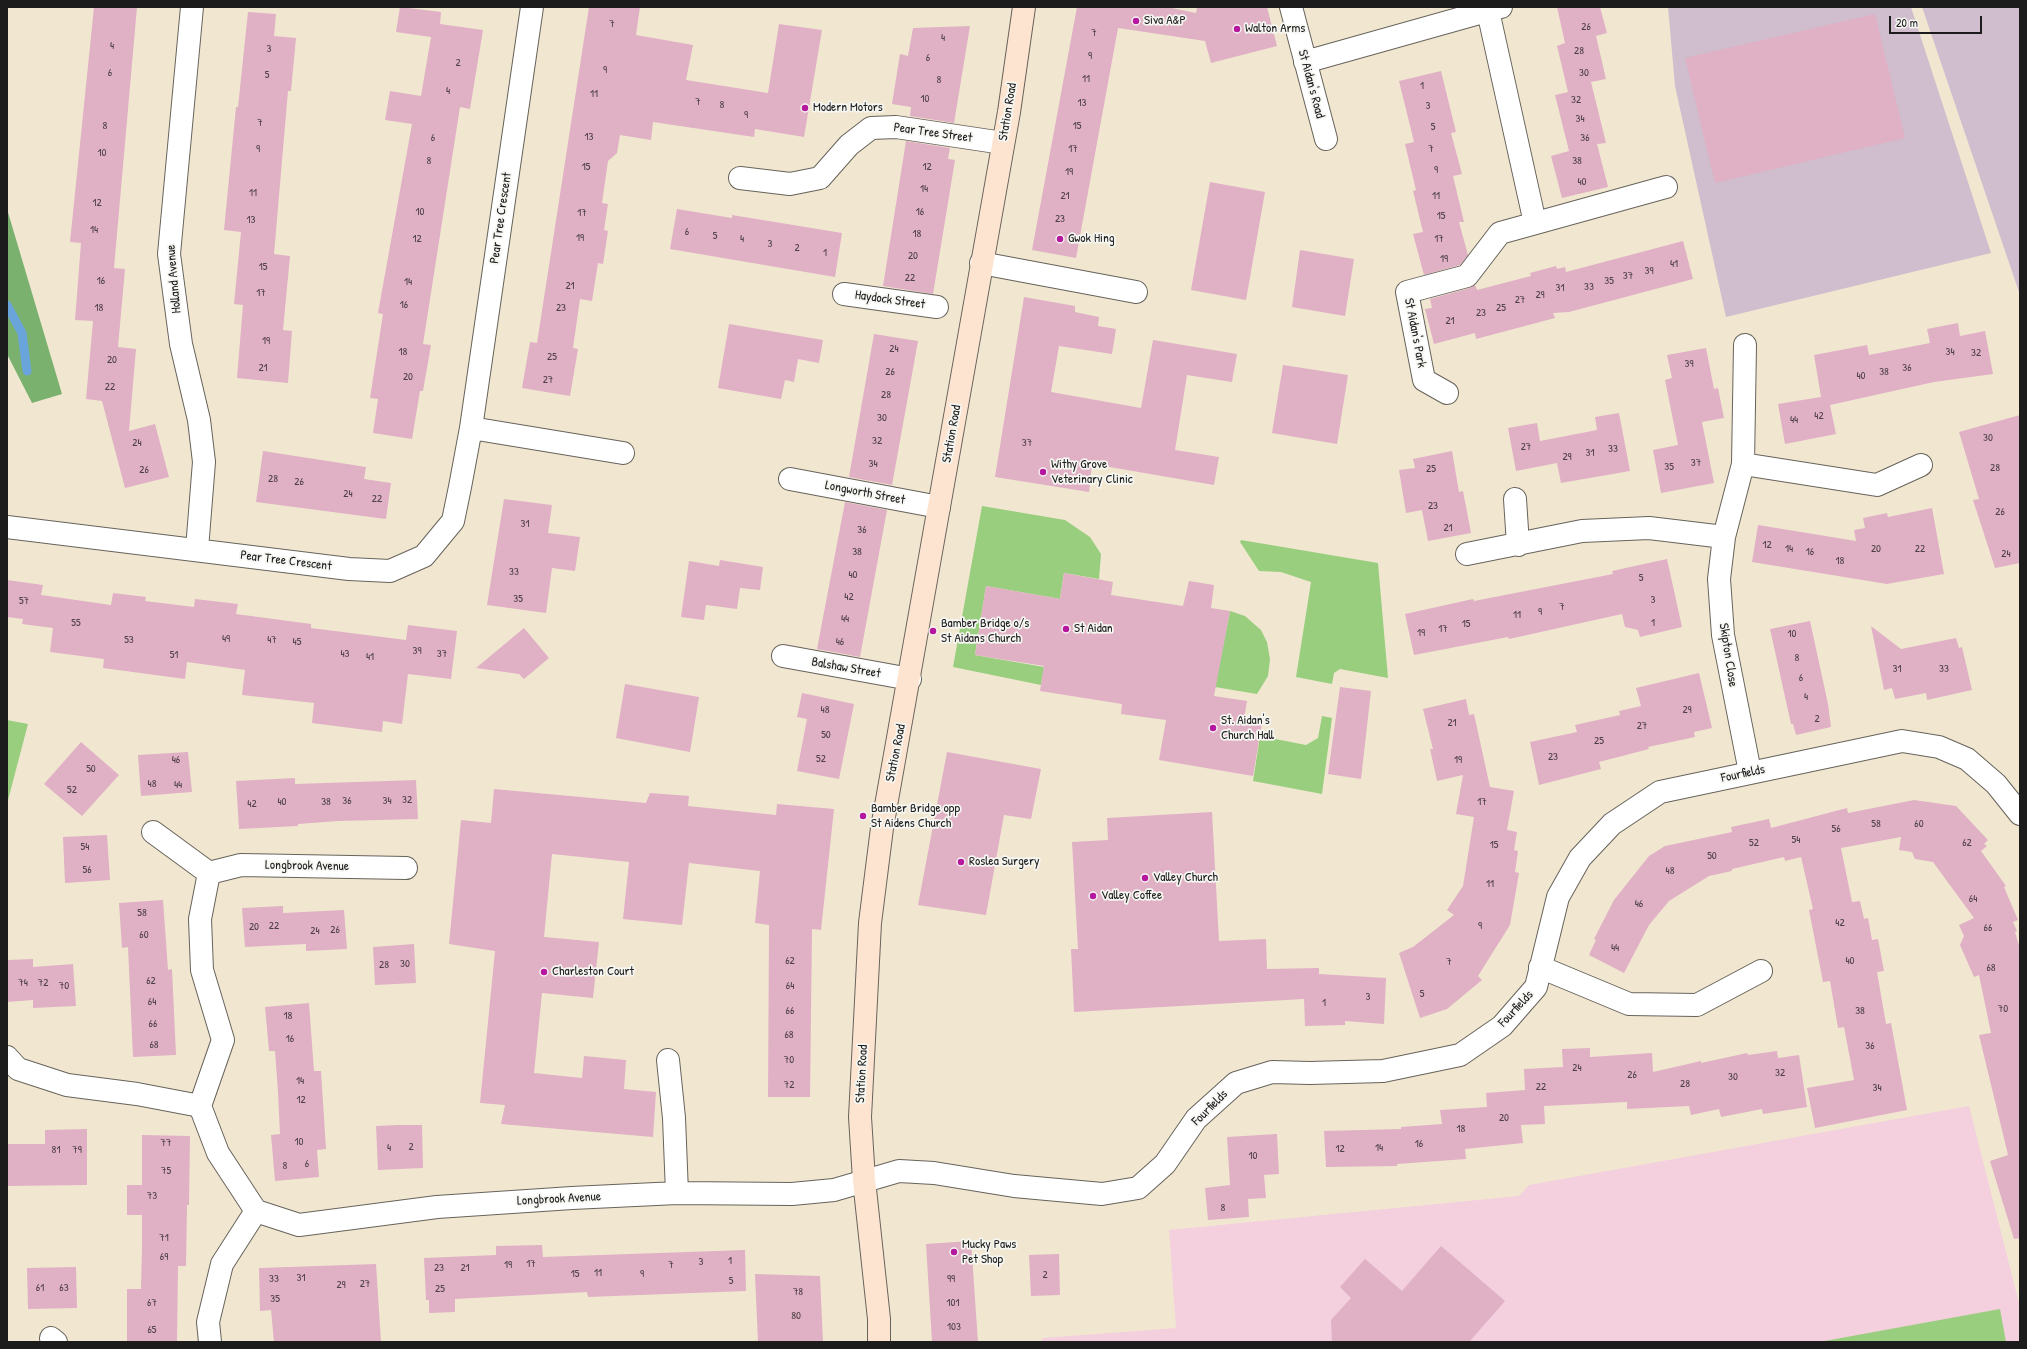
<!DOCTYPE html>
<html>
<head>
<meta charset="utf-8">
<style>
	body { margin:0 }
	#map { position:relative; width:2027px; height:1349px; overflow:hidden; background:#f1e7d1; font-family:"Patrick Hand",sans-serif }
	canvas { display:block }
	.frame { position:absolute; inset:0; border:8px solid #1c1c1c; pointer-events:none }
	.scale { position:absolute; left:1889px; top:16px; width:93px; height:18px; box-sizing:border-box; border:2px solid #1c1c1c; border-top:0; padding-left:5px; font-size:12px; line-height:14px; white-space:nowrap; color:#1c1c1c; -webkit-text-stroke:3px #f6f6f2; paint-order:stroke }
</style>
</head>
<body>
<div id="map">
<canvas width="2027" height="1349"></canvas>
<div class="frame"></div>
<div class="scale">20 m</div>
</div>
<script>
const ctx = document.querySelector('canvas').getContext('2d');
ctx.lineJoin = 'round';
function fill(path, color) { ctx.fillStyle = color; ctx.fill(path, 'evenodd'); }
const shape = rows => new Path2D(rows.map(r => 'M' + r).join(''));
function strokePath(path, color, width, dash) { ctx.strokeStyle = color; ctx.lineWidth = width; ctx.lineCap = dash ? 'butt' : 'round'; ctx.setLineDash(dash || []); ctx.stroke(path); }
function label(font, color, halo, rows, align = 'center') {
  ctx.font = font + ' "Patrick Hand",sans-serif'; ctx.lineWidth = 3.5; ctx.setLineDash([]); ctx.textBaseline = 'middle'; ctx.strokeStyle = halo; ctx.fillStyle = color; for (const [text, x, y, turn = 0] of rows) {
    ctx.save(); ctx.translate(x, y); ctx.rotate((+turn || 0) * Math.PI / 180); ctx.textAlign = isNaN(turn) ? turn : align; if (halo) ctx.strokeText(text, 0, 0); ctx.fillText(text, 0, 0); ctx.restore();
  }
}
const built = shape([
	[1969,1106,2020,1307,2020,1342,1042,1342,1042,1338,1176,1328,1169,1230,1519,1196,1529,1185]
]);
const industrial = shape([
	[1668,7,1911,7,1991,253,1726,317,1675,86],
	[1922,7,2020,7,2020,295]
]);
const green = shape([
	[982,506,1065,520,1090,537,1101,554,1099,579,1064,573,1060,599,986,586,975,655,1044,667,1041,685,953,667],
	[1241,540,1378,563,1388,678,1340,669,1334,673,1332,684,1296,677,1311,582,1281,572,1259,571,1240,542],
	[1230,611,1245,616,1261,630,1267,642,1270,659,1268,676,1257,694,1215,687],
	[1322,716,1332,718,1322,794,1253,781,1260,736,1306,745,1318,738],
	[7,720,28,724,7,804],
	[2000,1309,2006,1342,1819,1342]
]);
const forest = shape([
	[7,209,62,394,32,403,7,354]
]);
const stream = shape([
	[7,305,22,333,27,371]
]);
const building = shape([
	[94,7,137,7,114,268,125,269,118,347,136,349,129,431,155,424,169,477,125,488,102,401,86,399,93,321,75,320,81,243,70,242],
	[400,7,441,12,440,24,483,30,470,109,460,107,423,344,431,345,423,391,420,391,412,439,373,433,378,399,370,398,383,314,378,313,412,124,385,120,390,91,421,96,431,37,396,32],
	[589,7,640,7,636,35,693,45,686,80,768,93,779,24,822,30,804,137,755,129,754,137,653,122,651,140,620,135,617,153,608,161,602,203,608,204,604,230,608,231,603,264,598,263,592,301,580,299,573,348,578,349,570,396,522,388,530,342,537,343],
	[1077,7,1167,7,1196,13,1197,7,1267,7,1277,46,1211,63,1205,41,1118,28,1076,258,1032,250],
	[1557,7,1600,7,1607,33,1596,36,1606,79,1591,82,1606,143,1597,144,1608,187,1562,198,1551,156,1569,151,1555,95,1568,92,1557,46,1565,43],
	[248,12,276,14,274,36,296,38,291,91,288,91,274,254,290,256,283,330,292,331,288,383,237,378,243,305,234,304,241,232,224,230,236,107,238,107],
	[1875,14,1905,138,1715,183,1685,58],
	[970,26,954,123,910,116,911,107,892,104,900,54,908,56,913,28],
	[1441,71,1456,132,1451,133,1462,174,1453,176,1464,222,1459,222,1468,255,1460,265,1424,275,1413,234,1423,232,1413,191,1416,190,1405,144,1414,142,1399,81],
	[906,141,950,148,948,159,955,160,933,294,883,286],
	[1210,182,1265,192,1246,300,1191,290],
	[677,209,732,218,732,215,842,233,835,277,670,249],
	[1683,241,1693,279,1569,312,1553,313,1555,318,1476,339,1475,333,1434,344,1425,309,1432,308,1430,299,1470,288,1475,285,1477,290,1531,276,1530,273,1556,266,1557,269,1565,267,1566,272],
	[1300,250,1354,259,1345,316,1292,307],
	[1024,297,1075,306,1075,312,1099,317,1098,326,1116,329,1112,354,1059,346,1051,392,1141,408,1153,340,1237,354,1232,382,1187,375,1175,450,1219,457,1214,485,1092,464,1089,492,995,477],
	[1958,323,1960,336,1985,331,1993,374,1934,382,1830,405,1836,434,1785,444,1778,404,1821,397,1814,355,1867,345,1869,355,1930,343,1927,329],
	[729,324,823,340,819,363,798,359,794,382,785,380,781,399,718,388],
	[874,334,918,341,892,485,849,477],
	[1706,348,1714,389,1718,388,1724,418,1702,422,1714,483,1661,493,1653,450,1678,445,1665,380,1672,378,1667,355],
	[1283,365,1348,375,1337,444,1272,433],
	[1619,413,1630,471,1561,483,1557,463,1516,471,1508,428,1537,423,1540,441,1597,430,1595,417],
	[2020,415,2020,563,1995,568,1973,500,1979,499,1959,432],
	[263,451,366,467,364,479,391,483,386,519,256,502],
	[1452,451,1459,492,1463,491,1471,533,1428,541,1422,510,1406,513,1399,470,1415,468,1413,459],
	[504,499,552,505,548,533,580,537,575,571,552,568,546,613,487,605],
	[845,502,887,510,860,657,817,649],
	[1932,508,1944,574,1887,584,1752,562,1758,525,1856,541,1854,530,1865,528,1863,518,1887,513,1888,517],
	[1667,559,1682,627,1640,637,1638,630,1625,627,1622,614,1509,639,1508,637,1414,655,1405,614,1473,599,1474,601,1613,574,1612,571],
	[720,560,763,567,760,590,740,588,737,609,706,605,704,620,681,617,689,561,719,566],
	[1064,573,1113,582,1111,595,1183,606,1189,581,1214,585,1211,608,1230,611,1214,696,1247,701,1244,719,1262,723,1253,776,1159,760,1166,720,1121,714,1122,704,1040,691,1044,666,975,655,986,586,1060,599],
	[7,580,43,585,41,595,111,605,113,593,146,597,145,601,194,607,195,599,238,604,236,614,311,624,311,628,406,640,408,625,457,631,451,679,408,674,402,724,383,721,382,732,312,723,314,703,242,695,245,670,187,662,185,679,103,668,104,659,50,652,53,628,22,624,23,619,7,617],
	[1810,621,1828,704,1831,727,1796,735,1793,724,1791,724,1770,629],
	[1871,626,1901,649,1956,638,1959,648,1962,647,1972,690,1927,700,1926,693,1895,699,1892,688,1884,690],
	[524,628,549,658,524,679,519,674,476,668],
	[1699,673,1712,728,1694,732,1695,737,1648,747,1649,749,1599,762,1601,769,1539,785,1530,742,1577,732,1575,725,1620,715,1619,711,1641,706,1636,688],
	[625,684,699,697,690,752,616,738],
	[1340,687,1371,691,1361,779,1328,774],
	[802,693,854,704,839,779,797,771,807,719,797,717],
	[1466,699,1469,715,1474,714,1490,787,1514,791,1507,830,1517,832,1514,850,1518,851,1515,872,1519,873,1510,925,1478,976,1482,980,1447,1009,1420,1018,1399,953,1413,947,1454,915,1447,910,1463,886,1474,817,1456,814,1463,775,1437,781,1430,749,1433,749,1423,709],
	[81,742,119,775,82,816,44,784],
	[188,752,192,792,141,796,138,755],
	[947,752,1041,769,1031,819,1004,815,986,915,918,905],
	[295,778,295,784,416,780,418,819,338,821,298,824,298,826,239,829,236,781],
	[494,789,646,803,650,793,689,796,688,806,776,815,777,804,834,809,821,930,812,929,810,1097,768,1097,769,925,755,923,760,871,689,863,682,925,623,919,629,862,552,854,544,937,599,942,593,998,542,993,534,1073,582,1078,584,1056,626,1060,624,1089,656,1092,653,1137,501,1124,505,1105,480,1103,495,951,449,944,461,820,491,823],
	[1914,800,1956,806,1988,840,1984,844,1987,846,1981,851,2006,886,2004,887,2018,920,2013,922,2017,931,2015,932,2020,949,2020,1238,2014,1239,1990,1161,2008,1155,1979,1035,1991,1033,1979,975,1974,977,1960,945,1964,936,1959,925,1974,918,1933,862,1915,859,1912,852,1899,850,1901,837,1841,848,1852,902,1860,901,1864,919,1868,918,1872,940,1878,939,1884,971,1877,972,1886,1024,1891,1023,1907,1110,1815,1128,1807,1088,1854,1080,1844,1027,1838,1028,1830,981,1823,982,1809,910,1813,909,1801,857,1785,861,1784,857,1732,869,1732,871,1709,876,1669,901,1649,925,1624,973,1589,955,1596,940,1594,939,1614,900,1649,856,1665,846,1732,832,1731,827,1769,819,1771,828,1847,808,1848,813],
	[1212,812,1219,941,1266,939,1267,969,1319,968,1319,974,1386,978,1384,1024,1345,1021,1345,1025,1305,1026,1304,999,1074,1012,1071,949,1078,949,1072,842,1108,840,1107,818],
	[107,835,110,880,65,883,63,837],
	[163,900,168,970,172,969,176,1055,133,1057,128,947,122,948,119,903],
	[283,906,283,913,344,910,347,949,306,951,306,944,245,947,242,908],
	[414,944,416,983,375,985,373,947],
	[33,959,33,967,73,964,76,1006,33,1008,33,1000,7,1002,7,960],
	[309,1003,314,1071,321,1071,326,1149,317,1150,319,1177,275,1181,271,1135,280,1134,278,1092,275,1051,269,1051,265,1007],
	[1590,1048,1590,1057,1652,1053,1653,1072,1701,1061,1701,1063,1747,1053,1748,1055,1777,1051,1778,1058,1799,1055,1807,1107,1763,1114,1762,1109,1721,1117,1719,1109,1691,1115,1689,1106,1627,1109,1627,1102,1544,1106,1545,1124,1521,1125,1523,1143,1465,1149,1466,1159,1397,1164,1397,1166,1326,1167,1324,1131,1401,1129,1401,1127,1442,1124,1440,1110,1487,1107,1486,1093,1525,1090,1524,1069,1563,1067,1562,1049],
	[399,1125,422,1125,423,1168,378,1170,376,1126],
	[87,1129,87,1185,7,1186,7,1144,45,1144,45,1130],
	[1277,1134,1279,1174,1264,1175,1266,1198,1248,1199,1249,1217,1208,1220,1205,1188,1230,1185,1227,1137],
	[142,1135,190,1136,189,1205,187,1205,186,1266,178,1266,177,1342,127,1342,127,1289,141,1289,142,1247,142,1215,127,1215,127,1185,142,1185],
	[971,1241,978,1342,932,1342,926,1244],
	[542,1245,543,1257,745,1250,746,1291,588,1297,587,1292,455,1299,455,1312,429,1313,429,1300,426,1300,424,1258,496,1255,496,1246],
	[1441,1246,1505,1301,1469,1342,1332,1342,1331,1320,1351,1298,1340,1287,1365,1259,1402,1291],
	[1059,1254,1060,1295,1031,1296,1029,1255],
	[376,1264,381,1342,274,1342,271,1310,260,1311,259,1268],
	[76,1267,77,1308,28,1309,27,1268],
	[755,1274,820,1276,823,1342,758,1342]
]);
const street = shape([
	[192,7,169,254,181,344,199,420,204,462,197,549],
	[1291,7,1326,139],
	[1488,11,1535,223],
	[1305,62,1501,7],
	[740,178,790,184,820,178,849,145,871,128,896,127,1003,143],
	[981,263,1136,292],
	[844,294,937,307],
	[1745,345,1743,464,1724,537,1719,579,1723,635,1750,772],
	[1447,393,1424,380,1407,292,1467,276,1500,233,1666,187],
	[471,428,623,453],
	[1743,464,1877,485,1921,465],
	[790,479,939,507],
	[1515,499,1518,545],
	[7,527,349,569,390,571,424,556,453,521,460,487,471,428,532,7],
	[1467,554,1582,531,1649,528,1724,537],
	[783,656,910,679],
	[153,832,209,873],
	[406,868,241,865,209,873,200,919,202,970,223,1040,200,1106,218,1153,256,1211,299,1225,437,1207,572,1198,677,1193,792,1194,834,1190,899,1171,934,1173,1014,1186,1102,1194,1138,1188,1165,1164,1196,1119,1236,1083,1272,1072,1310,1073,1383,1071,1460,1055,1502,1026,1536,987,1558,897,1580,858,1612,824,1660,792,1902,741,1939,747,1967,759,1996,784,2020,814],
	[1540,967,1629,1004,1697,1005,1761,971],
	[7,1057,18,1069,67,1085,137,1094,200,1106],
	[668,1060,674,1118,677,1193],
	[51,1338,56,1342],
	[210,1342,208,1322,222,1264,256,1211]
]);
const secondary = shape([
	[879,1342,879,1319,864,1180,860,1117,870,923,882,828,1009,112,1024,7]
]);
const markers = [
	[1136,21,4,"#b5179e"],
	[1237,29,4,"#b5179e"],
	[805,108,4,"#b5179e"],
	[1060,239,4,"#b5179e"],
	[1043,472,4,"#b5179e"],
	[1066,629,4,"#b5179e"],
	[933,631,4,"#b5179e"],
	[1213,728,4,"#b5179e"],
	[863,816,4,"#b5179e"],
	[961,862,4,"#b5179e"],
	[1145,878,4,"#b5179e"],
	[1093,896,4,"#b5179e"],
	[544,972,4,"#b5179e"],
	[954,1252,4,"#b5179e"]
];
const numberNames = [
	["7",612,24],
	["26",1586,27],
	["7",1094,33],
	["4",943,38],
	["4",112,46],
	["3",269,49],
	["28",1579,51],
	["9",1090,56],
	["6",928,58],
	["2",458,63],
	["9",605,70],
	["6",110,73],
	["30",1584,73],
	["5",267,75],
	["11",1086,79],
	["8",939,80],
	["1",1422,86],
	["4",448,91],
	["11",594,94],
	["10",925,99],
	["32",1576,100],
	["7",698,102],
	["13",1082,103],
	["8",722,105],
	["3",1428,106],
	["9",746,115],
	["34",1580,119],
	["7",260,123],
	["8",105,126],
	["15",1077,126],
	["5",1433,127],
	["13",589,137],
	["6",433,138],
	["36",1585,138],
	["9",258,149],
	["17",1073,149],
	["7",1431,149],
	["10",102,153],
	["8",429,161],
	["38",1577,161],
	["15",586,167],
	["12",927,167],
	["9",1436,170],
	["19",1069,172],
	["40",1582,182],
	["14",924,189],
	["11",253,193],
	["21",1065,196],
	["11",1436,196],
	["12",97,203],
	["10",420,212],
	["16",920,212],
	["17",582,213],
	["15",1441,216],
	["23",1060,219],
	["13",251,220],
	["14",94,230],
	["6",687,232],
	["18",917,234],
	["5",715,236],
	["19",580,238],
	["12",417,239],
	["4",742,239],
	["17",1439,239],
	["3",770,244],
	["2",797,248],
	["1",825,253],
	["20",913,256],
	["19",1444,259],
	["41",1674,264],
	["15",263,267],
	["39",1649,271],
	["37",1628,276],
	["22",910,278],
	["16",101,281],
	["35",1609,281],
	["14",408,282],
	["21",570,286],
	["33",1589,287],
	["31",1560,288],
	["17",261,293],
	["29",1540,295],
	["27",1520,300],
	["16",404,305],
	["18",99,308],
	["23",561,308],
	["25",1501,308],
	["23",1481,313],
	["21",1450,321],
	["19",266,341],
	["24",894,349],
	["18",403,352],
	["34",1950,352],
	["32",1976,353],
	["25",552,357],
	["20",112,360],
	["39",1689,364],
	["21",263,368],
	["36",1907,368],
	["26",890,372],
	["38",1884,372],
	["40",1861,376],
	["20",408,377],
	["27",548,380],
	["22",110,387],
	["28",886,395],
	["42",1819,416],
	["30",882,418],
	["44",1794,420],
	["30",1988,438],
	["32",877,441],
	["24",137,443],
	["37",1027,443],
	["27",1526,447],
	["33",1613,449],
	["31",1590,453],
	["29",1567,457],
	["37",1696,463],
	["34",873,464],
	["35",1669,467],
	["28",1995,468],
	["25",1431,469],
	["26",144,470],
	["28",273,479],
	["26",299,482],
	["24",348,494],
	["22",377,499],
	["23",1433,506],
	["26",2000,512],
	["31",525,524],
	["21",1448,528],
	["36",862,530],
	["12",1767,545],
	["14",1789,549],
	["20",1876,549],
	["22",1920,549],
	["38",857,552],
	["16",1810,552],
	["24",2006,554],
	["18",1840,561],
	["33",514,572],
	["40",853,575],
	["5",1641,578],
	["42",849,597],
	["35",518,599],
	["3",1653,600],
	["57",24,601],
	["7",1562,607],
	["9",1540,612],
	["11",1517,615],
	["44",845,619],
	["55",76,623],
	["1",1653,623],
	["15",1466,624],
	["17",1443,629],
	["19",1421,633],
	["10",1792,634],
	["49",226,639],
	["53",129,640],
	["47",272,640],
	["45",297,642],
	["46",840,642],
	["39",417,651],
	["43",345,654],
	["37",442,654],
	["51",174,655],
	["41",370,657],
	["8",1797,658],
	["31",1897,669],
	["33",1944,669],
	["6",1801,678],
	["4",1806,697],
	["48",825,710],
	["29",1687,710],
	["2",1817,719],
	["21",1452,723],
	["27",1642,726],
	["50",826,735],
	["25",1599,741],
	["23",1553,757],
	["52",821,759],
	["46",176,760],
	["19",1458,760],
	["50",91,769],
	["48",152,784],
	["44",178,785],
	["52",72,790],
	["32",407,800],
	["36",347,801],
	["34",387,801],
	["40",282,802],
	["38",326,802],
	["17",1482,802],
	["42",252,804],
	["58",1876,824],
	["60",1919,824],
	["56",1836,829],
	["54",1796,840],
	["52",1754,843],
	["62",1967,843],
	["15",1494,845],
	["54",85,847],
	["50",1712,856],
	["56",87,870],
	["48",1670,871],
	["11",1490,884],
	["64",1973,899],
	["46",1639,904],
	["58",142,913],
	["42",1840,923],
	["22",274,926],
	["9",1480,926],
	["20",254,927],
	["66",1988,928],
	["26",335,930],
	["24",315,931],
	["60",144,935],
	["44",1615,948],
	["62",790,961],
	["40",1850,961],
	["7",1449,962],
	["30",405,964],
	["28",384,965],
	["68",1991,968],
	["62",151,981],
	["74",23,983],
	["72",43,983],
	["70",64,986],
	["64",790,986],
	["5",1422,994],
	["3",1368,997],
	["64",152,1002],
	["1",1324,1003],
	["70",2003,1009],
	["66",790,1011],
	["38",1860,1011],
	["18",288,1016],
	["66",153,1024],
	["68",789,1035],
	["16",290,1039],
	["68",154,1045],
	["36",1870,1046],
	["70",789,1060],
	["24",1577,1068],
	["32",1780,1073],
	["26",1632,1075],
	["30",1733,1077],
	["14",300,1081],
	["28",1685,1084],
	["72",789,1085],
	["22",1541,1087],
	["34",1877,1088],
	["12",301,1100],
	["20",1504,1118],
	["18",1461,1129],
	["10",299,1142],
	["77",166,1143],
	["16",1419,1144],
	["2",411,1147],
	["4",389,1148],
	["14",1379,1148],
	["12",1340,1149],
	["81",56,1150],
	["79",77,1150],
	["10",1253,1156],
	["6",307,1164],
	["8",285,1166],
	["75",166,1171],
	["73",152,1196],
	["8",1223,1208],
	["71",164,1238],
	["69",164,1257],
	["1",730,1261],
	["3",701,1262],
	["17",531,1264],
	["19",508,1265],
	["7",671,1265],
	["23",439,1268],
	["21",465,1268],
	["11",598,1273],
	["15",575,1274],
	["9",642,1274],
	["2",1045,1275],
	["31",301,1278],
	["33",274,1279],
	["99",951,1279],
	["5",731,1281],
	["27",365,1284],
	["29",341,1285],
	["61",40,1288],
	["63",64,1288],
	["25",440,1289],
	["78",798,1292],
	["35",275,1299],
	["67",152,1303],
	["101",953,1303],
	["80",796,1316],
	["103",954,1327],
	["65",152,1330]
];
const poiNames = [
	["Siva A&P",1144,21],
	["Walton Arms",1245,29],
	["Modern Motors",813,108],
	["Gwok Hing",1068,239],
	["Withy Grove",1051,465],
	["Veterinary Clinic",1051,480],
	["Bamber Bridge o/s",941,624],
	["St Aidans Church",941,639],
	["St Aidan",1074,629],
	["St. Aidan's",1221,721],
	["Church Hall",1221,736],
	["Bamber Bridge opp",871,809],
	["St Aidens Church",871,824],
	["Roslea Surgery",969,862],
	["Valley Church",1153,878],
	["Valley Coffee",1101,896],
	["Charleston Court",552,972],
	["Mucky Paws",962,1245],
	["Pet Shop",962,1260]
];
const streetNames = [
	["St Aidan's Road",1311,84,75],
	["Station Road",1008,112,-81],
	["Pear Tree Street",933,133,8],
	["Pear Tree Crescent",501,218,-82],
	["Holland Avenue",174,279,-95],
	["Haydock Street",890,300,8],
	["St Aidan's Park",1415,333,79],
	["Station Road",952,434,-80],
	["Longworth Street",865,493,11],
	["Pear Tree Crescent",286,561,7],
	["Skipton Close",1728,655,81],
	["Balshaw Street",846,668,10],
	["Station Road",896,753,-79],
	["Fourfields",1743,774,-12],
	["Longbrook Avenue",307,866,1],
	["Fourfields",1516,1009,-47],
	["Station Road",862,1074,-87],
	["Fourfields",1210,1108,-45],
	["Longbrook Avenue",559,1199,-3]
];
fill(built, '#f4cfdd');
fill(industrial, '#d0bdcd');
fill(green, '#99ce7f');
fill(forest, '#7ab16e');
strokePath(stream, '#69a4da', 9);
fill(building, '#e0b0c5');
strokePath(street, '#67635b', 24);
strokePath(secondary, '#67635b', 24);
strokePath(street, '#fff', 22);
strokePath(secondary, '#fde4d0', 22);
for (const [x, y, r, color] of markers) { const dot = new Path2D(); dot.arc(x, y, r, 0, 2 * Math.PI); ctx.fillStyle = color; ctx.fill(dot); strokePath(dot, '#f6f6f2', 1.5); }
label('11px', '#4d4146', null, numberNames);
label('13px', '#1c1c1c', '#f6f6f2', poiNames, 'left');
label('13px', '#1c1c1c', '#f6f6f2', streetNames);
</script>
</body>
</html>
